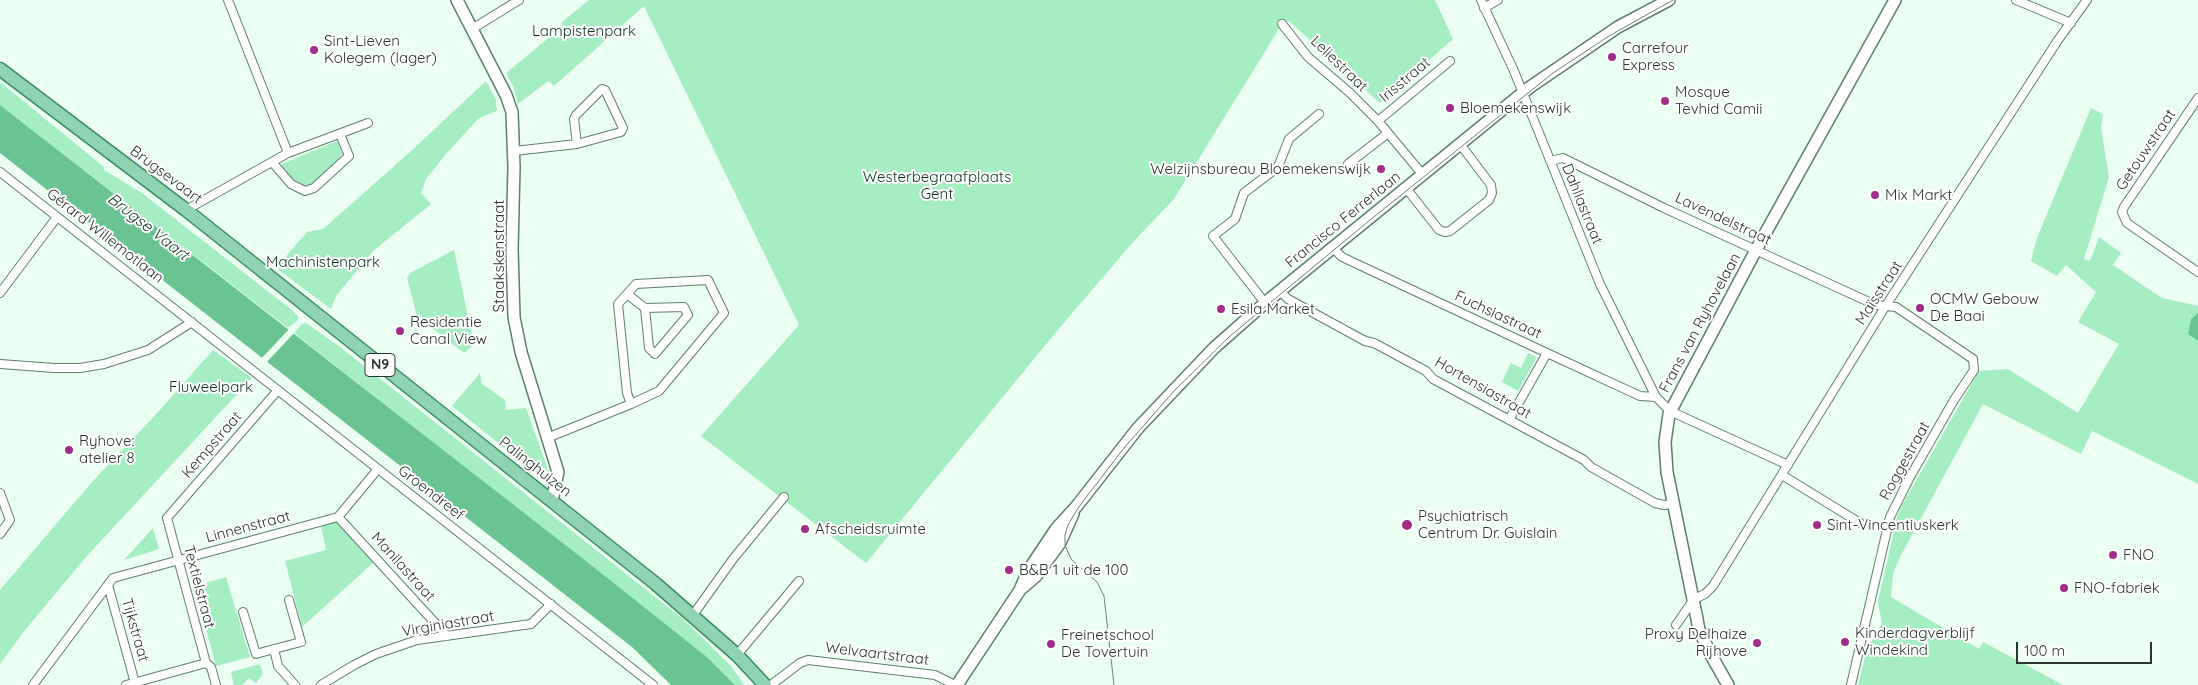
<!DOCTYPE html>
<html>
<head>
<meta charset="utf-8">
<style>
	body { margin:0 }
	#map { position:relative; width:2198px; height:685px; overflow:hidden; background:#ebfff2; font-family:Quicksand,sans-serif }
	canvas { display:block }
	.scale { position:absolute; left:2016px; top:642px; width:136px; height:22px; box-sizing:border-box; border:2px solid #29362e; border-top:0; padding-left:6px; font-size:15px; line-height:18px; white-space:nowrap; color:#29362e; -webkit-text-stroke:4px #fff; paint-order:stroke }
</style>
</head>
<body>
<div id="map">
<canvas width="2198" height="685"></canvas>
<div class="scale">100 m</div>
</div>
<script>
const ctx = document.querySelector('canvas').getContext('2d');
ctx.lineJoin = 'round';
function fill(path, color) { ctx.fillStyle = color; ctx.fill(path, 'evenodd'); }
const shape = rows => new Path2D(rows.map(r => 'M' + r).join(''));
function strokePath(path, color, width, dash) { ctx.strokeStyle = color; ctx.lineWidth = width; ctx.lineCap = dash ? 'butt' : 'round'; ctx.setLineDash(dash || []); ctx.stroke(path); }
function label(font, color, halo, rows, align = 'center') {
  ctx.font = font + ' Quicksand,sans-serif'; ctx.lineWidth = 4; ctx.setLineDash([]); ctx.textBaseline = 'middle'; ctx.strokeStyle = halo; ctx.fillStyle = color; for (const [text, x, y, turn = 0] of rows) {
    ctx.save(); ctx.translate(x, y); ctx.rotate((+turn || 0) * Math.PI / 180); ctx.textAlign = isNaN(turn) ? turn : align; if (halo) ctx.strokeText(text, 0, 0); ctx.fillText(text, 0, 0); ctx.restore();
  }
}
const green = shape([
	[589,0,1435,0,1453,39,1380,103,1289,21,1282,24,1174,199,1134,241,1062,325,866,563,701,436,799,325,644,6,554,86,548,81,518,104,513,86,506,73,563,26,561,23],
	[486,81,496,100,497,111,479,118,446,154,426,179,421,193,431,204,373,251,336,296,331,309,276,268,307,232,323,229,409,153],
	[0,82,104,167,104,170,142,193,293,311,298,317,298,320,288,328,0,105],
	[2091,108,2103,114,2101,128,2109,177,2084,259,2090,261,2099,237,2121,253,2113,265,2162,298,2198,306,2198,484,2092,431,2081,454,1983,404,1900,557,1893,574,1891,597,1979,649,1983,642,2063,685,1858,685,1867,649,1882,623,1878,602,1897,517,1902,505,1979,371,2008,369,2078,413,2119,344,2078,322,2096,292,2066,265,2057,276,2031,261,2037,238],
	[337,141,342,153,338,161,311,185,305,186,287,175,282,168,282,164],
	[454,250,474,345,464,353,417,316,407,278,410,273],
	[306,323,340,347,683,619,732,667,744,685,735,685,707,657,294,333,302,324],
	[213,350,252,378,86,557,25,630,0,664,0,590,92,482,160,410],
	[1528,353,1537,357,1518,391,1502,382,1511,363,1521,368],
	[480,373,482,384,505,400,506,410,526,408,550,475,545,478,541,477,452,406],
	[338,521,374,562,302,627,285,561,326,550,321,526],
	[153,528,159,549,124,560],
	[226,577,250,657,216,666,199,604,208,600,205,590,196,593,195,586],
	[260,664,263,674,256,683,249,678,242,685,234,685,231,672]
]);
const water = shape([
	[0,105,582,558,707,657,735,685,671,685,632,647,0,153],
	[2198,313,2198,341,2188,334,2191,319]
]);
const pier = shape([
	[291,327,296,331,265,364,260,360]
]);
const street = shape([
	[228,0,288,153],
	[1481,0,1514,71,1600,284,1656,397,1670,411,1788,465],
	[2016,0,2071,23],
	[1484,8,1498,0],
	[1282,24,1308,57,1349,92,1378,121,1423,175],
	[472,29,519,0],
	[2198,98,2124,207,2122,212,2127,223,2198,272],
	[1378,121,1450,61],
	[514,151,577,144,574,119,576,115,602,89,605,90,623,128,621,132,577,144],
	[1550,161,1563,158,1664,208,1869,302,1876,305,1896,307,1973,359,1974,370,1954,400,1910,477,1890,517,1851,685],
	[272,162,291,184,305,191,314,188,349,156,340,134],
	[1348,164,1388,133],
	[0,172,653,685],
	[1406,188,1439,230,1445,232,1450,231,1489,200,1492,193,1491,185,1460,144],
	[186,210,288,153,368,123],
	[1332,247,1342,257,1547,353,1640,396,1656,397],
	[1280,291,1288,299,1365,341,1374,343,1426,371,1433,379,1584,460,1591,467,1655,503,1664,505,1674,504],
	[0,293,57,217],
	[627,294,645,308,649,348,655,354,688,315,684,307,645,308],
	[1265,303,1213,236,1235,219,1244,193,1278,167,1289,139,1319,114],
	[0,364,54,368,80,368,104,364,148,350,192,322],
	[1509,420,1547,353],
	[547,438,631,404,659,391,724,313,708,280,636,284,618,304,627,393,631,404],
	[1782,475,1860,523],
	[0,493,10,520,0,534],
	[338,517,447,636],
	[108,585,135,683],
	[243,612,256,654,274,649,301,642,289,600],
	[693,615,733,559,784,497],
	[1676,625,1694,599,1705,594,1713,586,1885,307,2058,40,2087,0],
	[274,649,278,666,295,685],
	[737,655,799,581],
	[33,685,113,578,338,517,378,469],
	[126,685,206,663],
	[216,685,211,667,206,663,167,518,278,390],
	[321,685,354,665,376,654,417,640,531,624,551,604],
	[771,685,800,663,808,660,935,675,955,685]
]);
const secondary = shape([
	[457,0,506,95,512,112,514,167,512,249,514,317,521,352,558,472,552,501],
	[1022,588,1036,576,1060,543,1073,514],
	[957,685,1020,590,1028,571,1056,529,1076,507,1138,428,1214,348,1265,303,1530,87,1618,27,1669,0],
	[1728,685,1711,655,1699,630,1697,619,1667,472,1665,442,1669,414,1756,250,1895,0]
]);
const primary = shape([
	[0,69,186,210,656,584,737,655,765,685]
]);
const tram = shape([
	[1114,685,1104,596,1097,582,1071,559,1065,545,1065,535,1068,525,1078,508,1124,448,1175,390,1230,336,1370,220,1553,73,1609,36,1673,0]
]);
const markers = [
	[314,50,5,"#a02d88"],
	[1612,57,5,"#a02d88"],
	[1665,101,5,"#a02d88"],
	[1450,108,5,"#a02d88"],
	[1381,169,5,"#a02d88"],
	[1875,195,5,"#a02d88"],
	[1920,308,5,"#a02d88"],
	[1221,309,5,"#a02d88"],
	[400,331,5,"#a02d88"],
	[69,450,5,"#a02d88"],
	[1407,525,6,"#a02d88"],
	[1817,525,5,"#a02d88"],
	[805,529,5,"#a02d88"],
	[2113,555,5,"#a02d88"],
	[1009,570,5,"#a02d88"],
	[2064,588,5,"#a02d88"],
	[1845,642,5,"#a02d88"],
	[1757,643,5,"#a02d88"],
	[1051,644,5,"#a02d88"]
];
const shields = [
	[380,365,30]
];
const shieldNames = [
	["N9",380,365]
];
const parkNames = [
	["Lampistenpark",584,31],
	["Westerbegraafplaats",937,177],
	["Gent",937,194],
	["Machinistenpark",323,262],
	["Fluweelpark",211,387]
];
const poiNames = [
	["Sint-Lieven",324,41],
	["Kolegem (lager)",324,58],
	["Carrefour",1622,48],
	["Express",1622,65],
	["Mosque",1675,92],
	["Tevhid Camii",1675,109],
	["Bloemekenswijk",1460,108],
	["Welzijnsbureau Bloemekenswijk",1371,169,"right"],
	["Mix Markt",1885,195],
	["OCMW Gebouw",1930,299],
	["De Baai",1930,316],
	["Esila Market",1231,309],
	["Residentie",410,322],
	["Canal View",410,339],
	["Ryhove:",79,441],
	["atelier 8",79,458],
	["Psychiatrisch",1418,516],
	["Centrum Dr. Guislain",1418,533],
	["Sint-Vincentiuskerk",1827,525],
	["Afscheidsruimte",815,529],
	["FNO",2123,555],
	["B&B 1 uit de 100",1019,570],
	["FNO-fabriek",2074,588],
	["Kinderdagverblijf",1855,633],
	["Windekind",1855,650],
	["Proxy Delhaize",1747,634,"right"],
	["Rijhove",1747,651,"right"],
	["Freinetschool",1061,635],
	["De Tovertuin",1061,652]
];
const streetNames = [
	["Leliestraat",1339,64,44],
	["Irisstraat",1405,80,-40],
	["Getouwstraat",2146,150,-56],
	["Brugsevaart",166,175,37],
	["Dahliastraat",1582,204,68],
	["Lavendelstraat",1723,219,25],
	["Francisco Ferrerlaan",1343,220,-39],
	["Gérard Willemotlaan",105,236,38],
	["Staakskenstraat",499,256,-90],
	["Maïsstraat",1879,293,-57],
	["Fuchsiastraat",1498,315,25],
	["Frans van Ryhovelaan",1700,323,-62],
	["Hortensiastraat",1483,388,30],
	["Kempstraat",212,445,-49],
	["Roggestraat",1905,461,-61],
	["Palinghuizen",535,467,38],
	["Groendreef",431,493,38],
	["Linnenstraat",248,527,-15],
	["Manilastraat",403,567,48],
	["Textielstraat",199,587,75],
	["Virginiastraat",448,624,-10],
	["Tijkstraat",135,630,74],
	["Welvaartstraat",877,654,7]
];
const waterNames = [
	["Brugse Vaart",148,227,38]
];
fill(green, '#a5eec2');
fill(water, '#69c491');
fill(pier, '#ebfff2');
strokePath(street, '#5f7e6b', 10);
strokePath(secondary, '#5f7e6b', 14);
strokePath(primary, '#3b8a61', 15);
strokePath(street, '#fff', 8);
strokePath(secondary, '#fff', 11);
strokePath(primary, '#8fd4b0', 12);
strokePath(tram, '#707f76', 1);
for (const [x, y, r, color] of markers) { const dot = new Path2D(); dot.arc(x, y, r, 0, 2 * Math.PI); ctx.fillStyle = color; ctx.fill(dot); strokePath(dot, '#fff', 2); }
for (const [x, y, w] of shields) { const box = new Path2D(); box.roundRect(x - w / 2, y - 11.5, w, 23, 4); ctx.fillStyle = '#fff'; ctx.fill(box); strokePath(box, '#29362e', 1); }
label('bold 14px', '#29362e', null, shieldNames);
label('15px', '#09321e', '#fff', parkNames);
label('15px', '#29362e', '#fff', poiNames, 'left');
label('15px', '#29362e', '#fff', streetNames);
label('italic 16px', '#113824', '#fff', waterNames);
</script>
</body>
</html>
